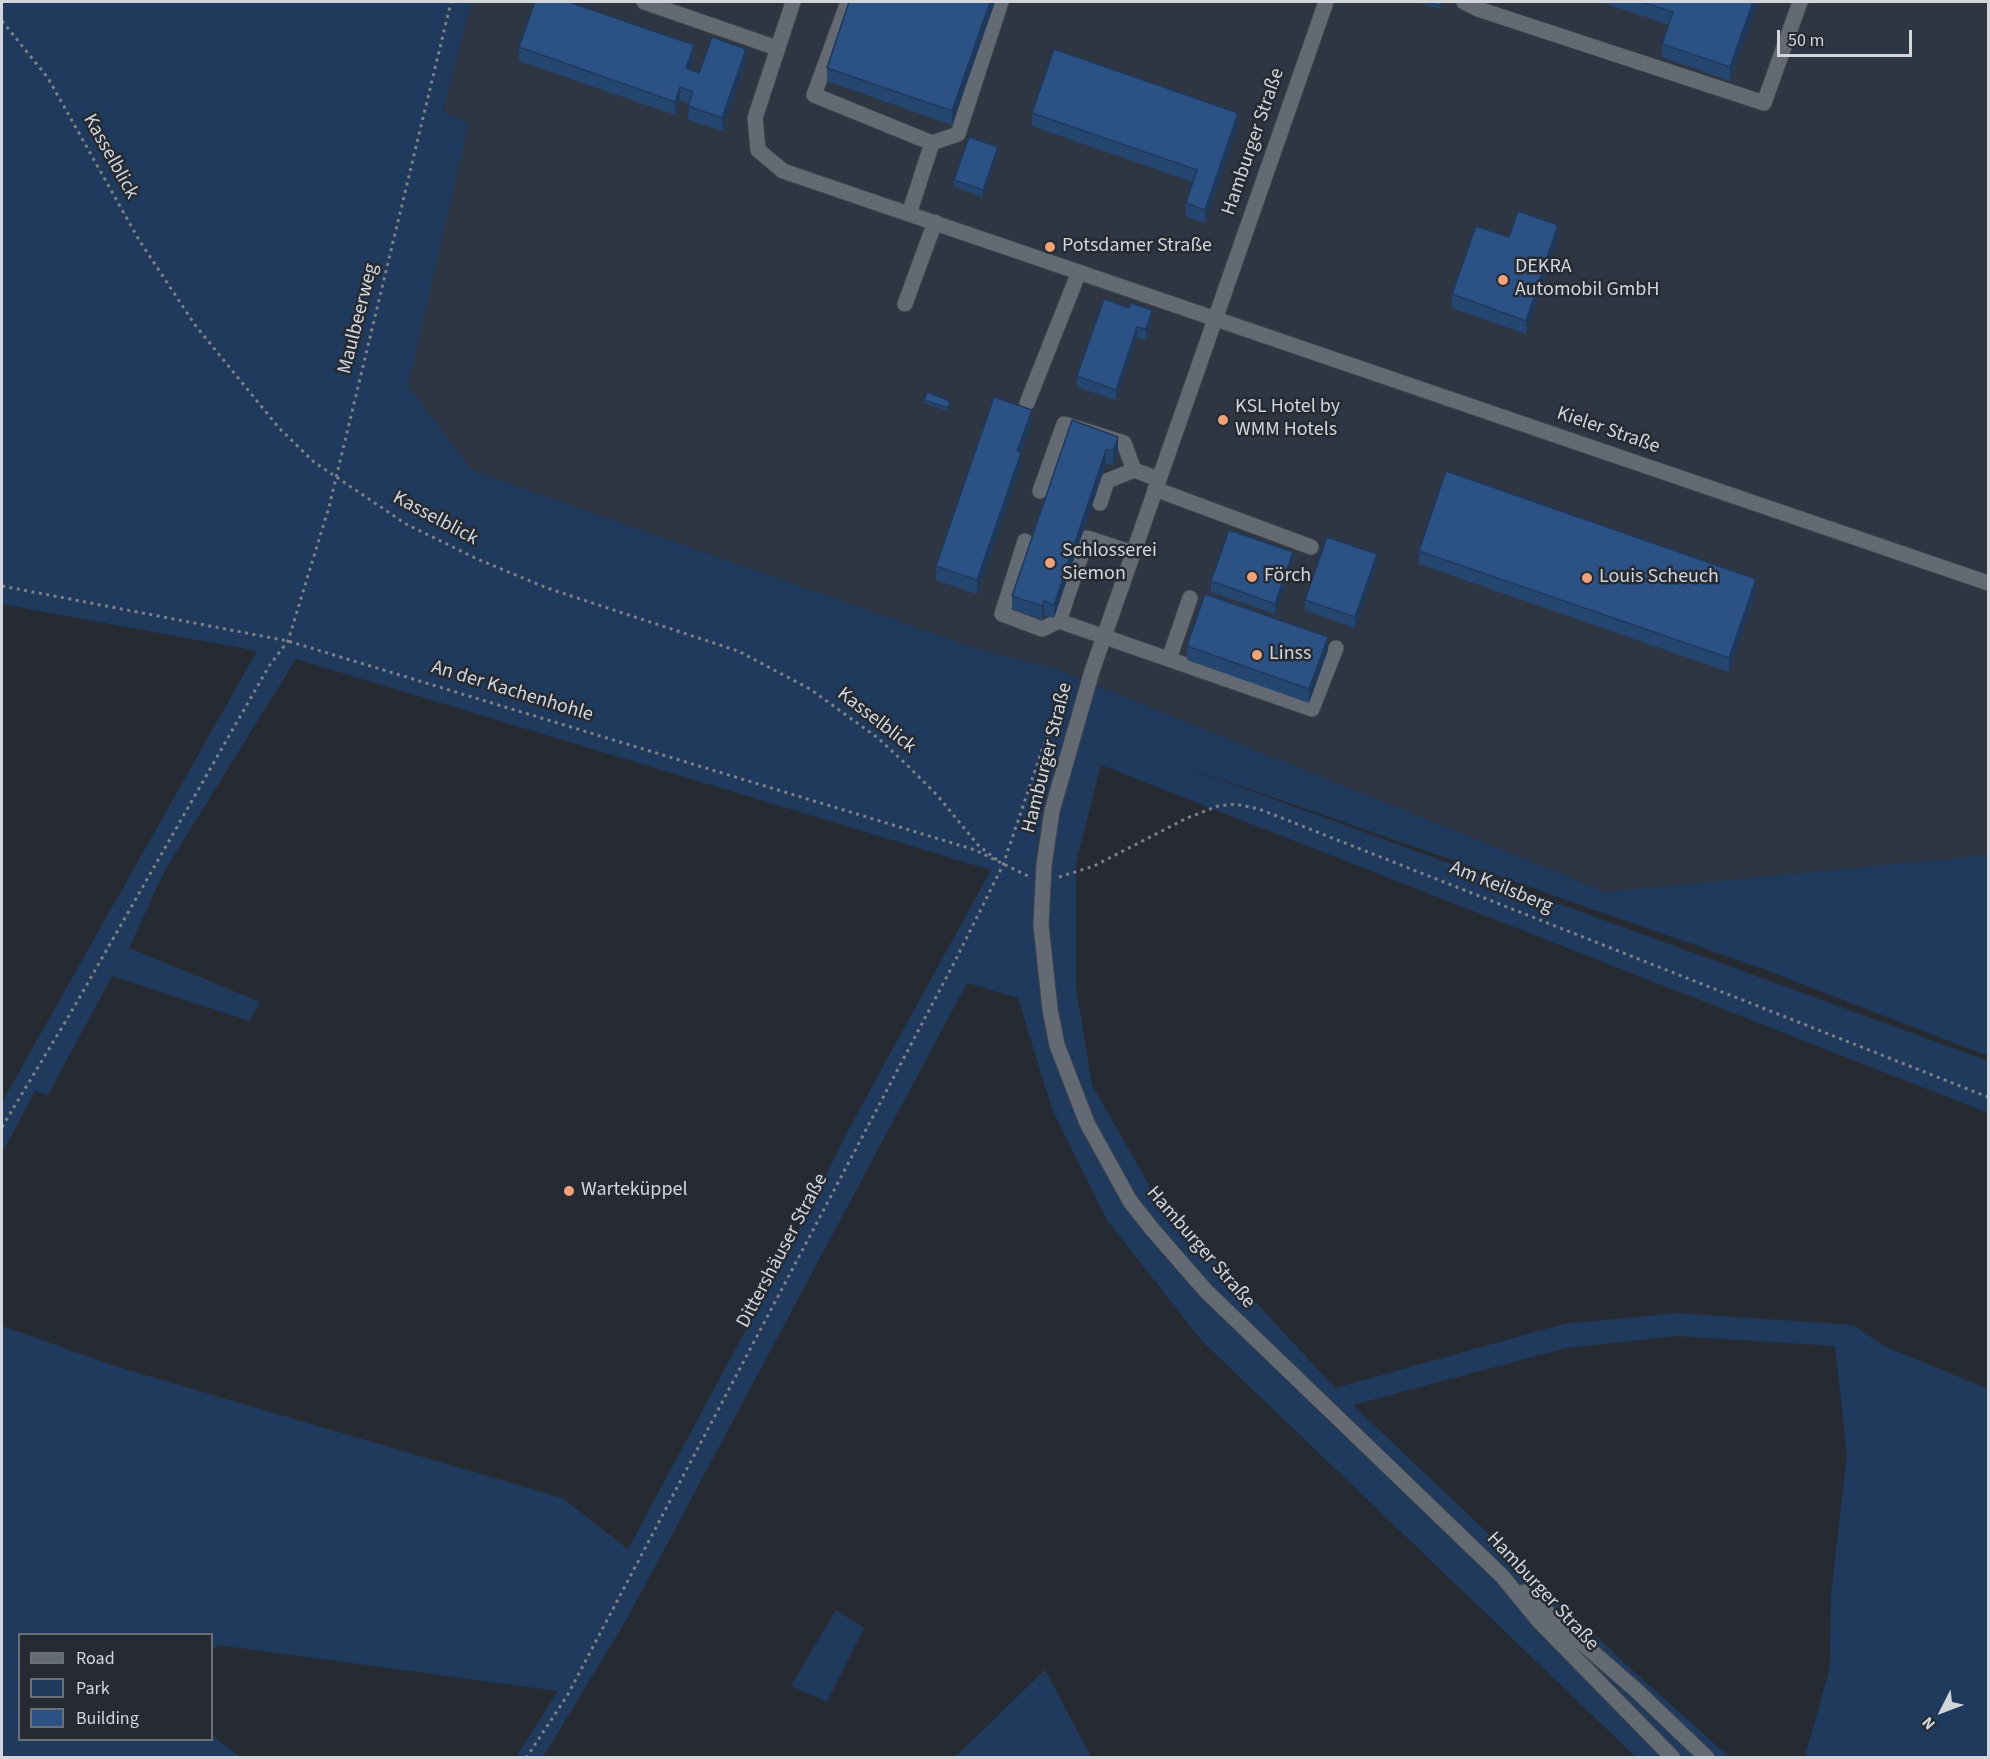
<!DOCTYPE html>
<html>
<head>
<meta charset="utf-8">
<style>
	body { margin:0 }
	#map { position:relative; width:1990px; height:1759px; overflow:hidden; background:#262b33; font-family:"Source Sans 3",sans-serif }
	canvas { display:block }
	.frame { position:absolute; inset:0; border:3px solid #d2d6db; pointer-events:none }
	.legend { position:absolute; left:18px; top:1633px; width:195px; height:108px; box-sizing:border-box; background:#262b33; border:2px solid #6b6f76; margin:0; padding:8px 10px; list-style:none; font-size:18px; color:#d2d6db }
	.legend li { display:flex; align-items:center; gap:12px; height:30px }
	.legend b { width:30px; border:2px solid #6b6f76 }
	.north { position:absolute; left:1912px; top:1681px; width:60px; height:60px; -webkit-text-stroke:4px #262b33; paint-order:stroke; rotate:228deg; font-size:16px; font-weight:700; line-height:24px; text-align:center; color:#d2d6db }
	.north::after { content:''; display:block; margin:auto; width:21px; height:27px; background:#d2d6db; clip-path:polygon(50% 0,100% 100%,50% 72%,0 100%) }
	.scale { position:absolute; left:1777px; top:30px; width:135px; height:27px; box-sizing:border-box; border:3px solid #d2d6db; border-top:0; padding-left:8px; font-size:18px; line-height:21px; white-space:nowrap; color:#d2d6db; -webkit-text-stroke:4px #262b33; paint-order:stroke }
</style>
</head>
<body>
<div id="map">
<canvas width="1990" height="1759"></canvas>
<div class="frame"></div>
<ul class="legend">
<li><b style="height:8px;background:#646a73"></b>Road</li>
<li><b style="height:16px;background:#203a5e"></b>Park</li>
<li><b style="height:16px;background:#2c5184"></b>Building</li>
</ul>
<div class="north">N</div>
<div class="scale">50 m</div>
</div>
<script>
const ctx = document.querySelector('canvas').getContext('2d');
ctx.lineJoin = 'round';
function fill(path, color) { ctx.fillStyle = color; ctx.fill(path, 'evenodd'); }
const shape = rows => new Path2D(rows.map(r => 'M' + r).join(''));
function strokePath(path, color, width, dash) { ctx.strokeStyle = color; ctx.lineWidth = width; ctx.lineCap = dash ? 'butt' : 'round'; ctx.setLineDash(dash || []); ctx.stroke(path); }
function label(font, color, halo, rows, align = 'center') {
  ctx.font = font + ' "Source Sans 3",sans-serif'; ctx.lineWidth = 5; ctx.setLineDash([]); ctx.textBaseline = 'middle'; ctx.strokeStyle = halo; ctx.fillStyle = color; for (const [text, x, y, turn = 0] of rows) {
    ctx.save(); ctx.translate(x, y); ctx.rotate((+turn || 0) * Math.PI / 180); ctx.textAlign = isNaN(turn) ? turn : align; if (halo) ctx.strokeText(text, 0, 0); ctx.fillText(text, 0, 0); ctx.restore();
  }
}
const built = shape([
	[472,2,1988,2,1988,855,1606,892,1053,668,975,648,472,470,407,386,469,123,443,111]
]);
const green = shape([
	[2,2,472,2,443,111,469,123,408,386,472,470,975,648,1053,668,1606,892,1988,855,1988,1056,1761,968,1164,759,1988,1061,1988,1113,1101,765,1076,863,1076,987,1092,1085,1152,1190,1335,1388,1564,1324,1678,1313,1853,1325,1884,1346,1988,1389,1988,1757,1805,1757,1830,1667,1831,1594,1847,1455,1835,1346,1677,1336,1566,1348,1353,1405,1618,1657,1729,1757,1636,1757,1202,1341,1107,1220,1052,1109,1018,998,967,983,628,1617,543,1757,516,1757,558,1691,218,1645,212,1651,212,1634,20,1634,20,1740,212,1740,212,1735,240,1757,2,1757,2,1326,118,1367,562,1498,628,1549,786,1255,852,1123,991,870,296,659,165,870,129,948,260,1002,250,1021,112,976,48,1095,35,1091,2,1153,2,1102,257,651,2,604],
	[836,1610,864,1628,827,1702,791,1686],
	[1045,1670,1091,1757,955,1757]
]);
const path = shape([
	[2,21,48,78,139,240,195,325,279,428,314,462,406,524,475,558,547,588,738,651,810,689,878,738,909,767,937,795,978,845,997,860],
	[2,586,288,641,949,842,975,850,1028,876],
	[1059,877,1094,866,1187,818,1218,806,1235,804,1259,809,1988,1097],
	[2,1127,70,1014,269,666,288,641,329,507,451,2],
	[526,1758,567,1696,954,963,1003,865,1043,747,1049,733,1060,721]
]);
const minor = shape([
	[644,2,777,48],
	[793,2,755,118,758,150,783,171,1988,583],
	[848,2,814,95,932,143],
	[1326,2,1092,671,1052,811,1044,865,1041,925,1050,1009,1057,1045,1087,1123,1130,1201,1152,1229,1206,1291,1502,1576,1539,1621,1673,1758],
	[1464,2,1478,9,1764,103,1800,2],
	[909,214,932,143,958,134,1001,2],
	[905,304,935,222],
	[1027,403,1079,272],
	[1155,489,1311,547],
	[1040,491,1064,424,1124,443,1134,470,1158,479],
	[1100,503,1107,481,1134,470],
	[1025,541,1002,614,1042,629,1059,621],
	[1133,553,1087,538,1059,621,1312,709,1336,648],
	[1169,659,1190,598],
	[1524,1592,1637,1691,1707,1758]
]);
const wall = shape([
	[995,2,952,125,827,81,827,68],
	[1418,2,1443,2,1440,9],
	[1601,2,1758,2,1730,81,1662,57,1662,44,1669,25],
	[519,47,694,59,690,70,699,73,746,63,722,131,688,120,689,104,680,100,675,115,519,61],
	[1032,113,1238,127,1205,223,1186,217,1186,203,1193,182,1032,126],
	[998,154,983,197,954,187,954,180],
	[1509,237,1558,239,1526,334,1452,308,1452,294],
	[1129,308,1152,321,1146,340,1137,337,1116,400,1077,387,1077,376],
	[924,400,950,404,948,411,924,403],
	[1072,420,1118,450,1113,465,1106,464,1054,618,1044,615,1042,620,1012,609,1012,596],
	[1032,423,1021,454,1021,466,977,594,936,580,936,566],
	[1419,551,1756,592,1729,672,1419,564],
	[1293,562,1275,614,1211,592,1211,581],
	[1377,564,1355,628,1305,610,1305,600],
	[1187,646,1328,650,1309,703,1187,660]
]);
const shadedWall = shape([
	[990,2,995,2,952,125,952,111],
	[1753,2,1758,2,1730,81,1730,67],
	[694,45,694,59,686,82,686,68],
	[746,49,746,63,722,131,722,118],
	[680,87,680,100,675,115,675,102],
	[1238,113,1238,127,1205,223,1205,210],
	[998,147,998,154,983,197,983,190],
	[1558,225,1558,239,1526,334,1526,321],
	[1152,310,1152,321,1146,340,1146,329],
	[1137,327,1137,337,1116,400,1116,390],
	[1032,410,1032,423,1021,454,1021,466,977,594,977,580,1017,451],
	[1118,437,1118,450,1113,465,1113,451],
	[1106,450,1106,464,1054,618,1054,605],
	[1293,552,1293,562,1275,614,1275,604],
	[1377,554,1377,564,1355,628,1355,617],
	[1756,579,1756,592,1729,672,1729,658],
	[1044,601,1044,615,1042,620,1042,606],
	[1328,637,1328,650,1309,703,1309,689]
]);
const building = shape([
	[535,2,569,2,694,45,686,68,699,73,712,37,746,49,722,118,688,106,693,92,680,87,675,102,519,47,535,2],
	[849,2,990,2,952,111,827,68,849,2],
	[1428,2,1442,2,1440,6,1428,2],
	[1641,2,1753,2,1730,67,1662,44,1673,12,1641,2],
	[1054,49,1238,113,1205,210,1186,203,1197,170,1032,113,1054,49],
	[969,137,998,147,983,190,954,180,969,137],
	[1518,211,1558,225,1526,321,1452,294,1476,226,1509,237,1518,211],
	[1104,299,1129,308,1131,303,1152,310,1146,329,1137,327,1116,390,1077,376,1104,299],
	[927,392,950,401,948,408,924,400,927,392],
	[994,397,1032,410,1017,451,1021,453,977,580,936,566,994,397],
	[1072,420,1118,437,1113,451,1106,450,1054,605,1044,601,1042,606,1012,596,1072,420],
	[1446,471,1756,579,1729,658,1419,551,1446,471],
	[1229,530,1293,552,1275,604,1211,581,1229,530],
	[1327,537,1377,554,1355,617,1305,600,1327,537],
	[1205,594,1328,637,1309,689,1187,646,1205,594]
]);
const markers = [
	[1050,247,6,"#f0a27a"],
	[1503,280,6,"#f0a27a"],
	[1223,420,6,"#f0a27a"],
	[1050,563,6,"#f0a27a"],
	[1252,577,6,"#f0a27a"],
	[1587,578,6,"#f0a27a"],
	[1257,655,6,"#f0a27a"],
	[569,1191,6,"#f0a27a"]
];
const streetNames = [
	["Hamburger Straße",1254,142,-71],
	["Kasselblick",110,157,61],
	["Maulbeerweg",359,319,-76],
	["Kieler Straße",1608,431,19],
	["Kasselblick",435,519,28],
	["An der Kachenhohle",512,692,17],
	["Kasselblick",876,721,38],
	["Hamburger Straße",1048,758,-76],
	["Am Keilsberg",1501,888,22],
	["Hamburger Straße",1200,1248,49],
	["Dittershäuser Straße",783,1251,-62],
	["Hamburger Straße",1542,1592,47]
];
const poiNames = [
	["Potsdamer Straße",1062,247],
	["DEKRA",1515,268],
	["Automobil GmbH",1515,291],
	["KSL Hotel by",1235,408],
	["WMM Hotels",1235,431],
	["Schlosserei",1062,552],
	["Siemon",1062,575],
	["Förch",1264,577],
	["Louis Scheuch",1599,578],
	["Linss",1269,655],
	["Warteküppel",581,1191]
];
fill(built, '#2d3642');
fill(green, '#203a5e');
strokePath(minor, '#42464c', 17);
strokePath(path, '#7c8087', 3, [3, 4.5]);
strokePath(minor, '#646a73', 15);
fill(wall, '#264672');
fill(shadedWall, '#1f395c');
fill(building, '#2c5184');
strokePath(building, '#1f395c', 1.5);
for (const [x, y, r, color] of markers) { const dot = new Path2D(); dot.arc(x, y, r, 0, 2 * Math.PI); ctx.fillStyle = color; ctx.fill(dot); strokePath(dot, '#262b33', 2); }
label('20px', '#d2d6db', '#262b33', streetNames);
label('20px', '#d2d6db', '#262b33', poiNames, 'left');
</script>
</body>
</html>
